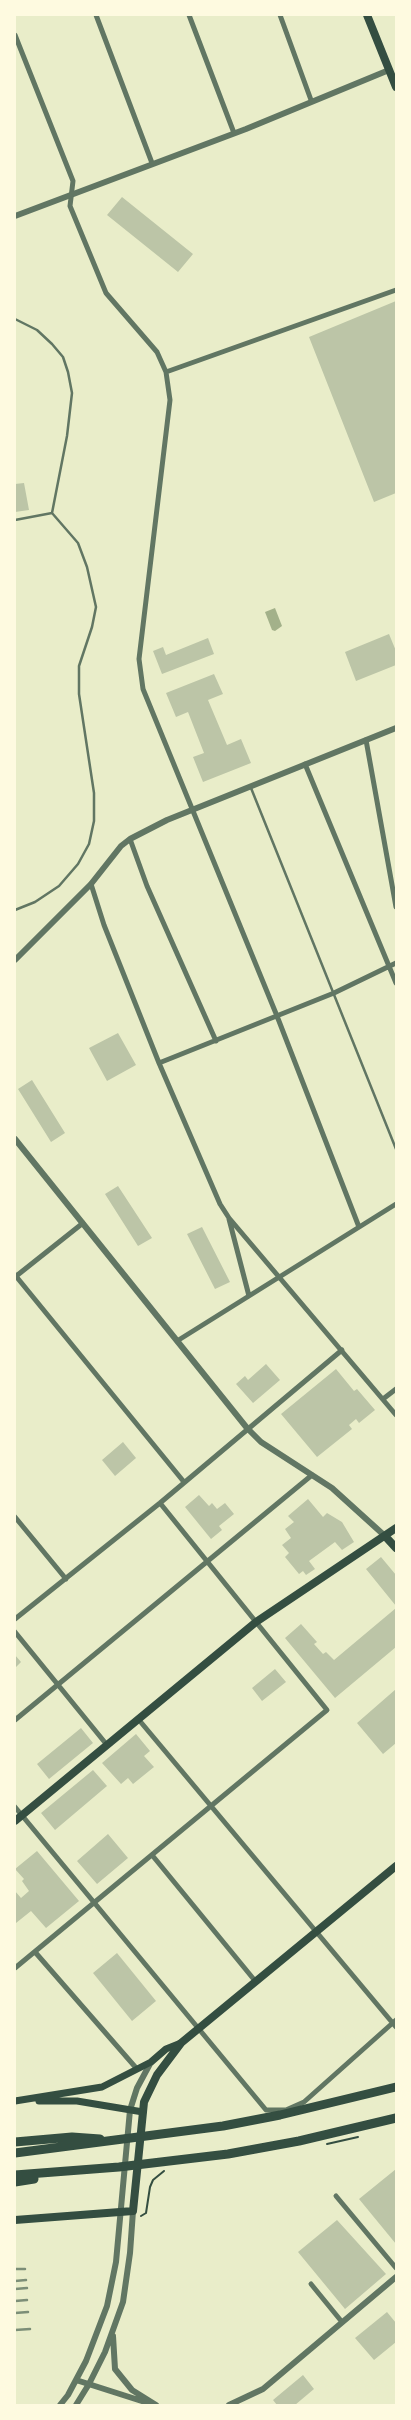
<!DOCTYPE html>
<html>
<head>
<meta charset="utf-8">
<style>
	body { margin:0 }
	#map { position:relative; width:411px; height:2420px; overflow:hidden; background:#e9edc9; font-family:"Nunito Sans",sans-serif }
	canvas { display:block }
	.frame { position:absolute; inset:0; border:16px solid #fefae0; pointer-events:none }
</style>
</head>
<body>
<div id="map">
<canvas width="411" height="2420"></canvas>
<div class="frame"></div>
</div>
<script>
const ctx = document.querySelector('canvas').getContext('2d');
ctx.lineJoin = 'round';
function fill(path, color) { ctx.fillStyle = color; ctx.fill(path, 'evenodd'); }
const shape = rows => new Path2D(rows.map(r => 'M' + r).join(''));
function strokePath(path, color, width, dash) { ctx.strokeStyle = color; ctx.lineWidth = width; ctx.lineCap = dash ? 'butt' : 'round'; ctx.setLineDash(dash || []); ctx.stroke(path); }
const water = shape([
	[275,608,282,626,275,631,272,630,265,612]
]);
const building = shape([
	[122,197,193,254,178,272,107,215],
	[396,301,396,493,374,502,309,337],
	[24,483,29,510,15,512,15,484],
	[389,634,396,651,396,665,356,681,345,652],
	[208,638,214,654,162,674,153,651,163,647,166,655],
	[214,674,223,694,208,700,227,745,241,739,251,763,203,782,193,757,204,753,188,712,176,717,166,693],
	[118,1033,136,1065,107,1081,89,1048],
	[32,1080,65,1133,51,1142,18,1089],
	[118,1186,152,1238,138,1246,105,1194],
	[202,1227,230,1282,215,1289,187,1234],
	[266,1364,280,1380,253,1403,236,1384,245,1376,248,1380],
	[336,1369,354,1391,357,1389,375,1410,359,1423,356,1419,349,1425,352,1429,317,1457,281,1414],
	[123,1442,136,1458,115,1476,102,1460],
	[199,1495,209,1506,212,1503,217,1509,225,1503,234,1514,219,1526,222,1530,211,1539,185,1507],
	[308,1499,323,1517,327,1513,342,1522,354,1542,342,1550,335,1542,309,1561,315,1569,306,1575,303,1571,299,1574,285,1557,289,1553,282,1545,291,1538,285,1529,294,1522,288,1516],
	[381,1557,396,1575,396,1606,366,1569],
	[396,1608,396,1647,335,1698,285,1638,301,1624,317,1642,314,1644,323,1654,326,1652,334,1660],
	[15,1655,21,1662,15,1668],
	[275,1669,286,1682,262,1701,252,1688],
	[396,1689,396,1743,383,1754,357,1723],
	[81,1728,93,1743,49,1779,37,1764],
	[136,1734,150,1751,144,1756,154,1767,133,1784,128,1778,121,1784,102,1763],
	[93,1770,107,1786,55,1830,41,1813],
	[108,1834,128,1858,97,1884,77,1861],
	[37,1851,79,1901,46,1928,31,1911,16,1923,15,1922,15,1891,21,1898,29,1891,22,1881,24,1879,15,1869],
	[117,1953,156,2001,132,2021,93,1973],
	[396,2169,396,2244,359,2199],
	[337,2220,386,2274,345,2309,298,2252],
	[387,2312,396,2323,396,2342,374,2360,355,2338],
	[303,2375,314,2389,295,2405,277,2405,273,2400]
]);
const path = shape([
	[327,2144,358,2137],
	[141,2216,146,2213,150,2187,153,2180,164,2171]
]);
const service = shape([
	[15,319,37,330,52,344,63,357,68,372,72,393,67,436,52,513,78,543,87,567,96,607,92,627,79,666,79,694,94,793,94,821,89,844,78,864,59,886,35,902,15,910],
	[15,520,52,513],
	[251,788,396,1149]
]);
const minor = shape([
	[96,15,152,163],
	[189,15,234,133],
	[280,15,311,100],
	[15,35,73,181,70,206,106,293,157,352,166,372,170,400,139,659,143,689,277,1016,359,1227],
	[166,372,396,290],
	[366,740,396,907],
	[305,764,396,983],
	[130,839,147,886,216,1041],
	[91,884,104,925,159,1063,220,1204,229,1218,396,1415],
	[159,1063,334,993,396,963],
	[229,1219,249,1296],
	[15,1275,184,1482],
	[15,1277,83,1223],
	[177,1341,396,1204],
	[383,1399,396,1389],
	[15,1517,66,1579],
	[15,1619,160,1503,342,1350],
	[15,1632,107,1745],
	[15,1720,312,1475],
	[139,1720,396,2027],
	[15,1807,266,2110,286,2110,304,2102,396,2020],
	[152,1855,256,1982],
	[35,1952,137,2069],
	[15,1968,327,1710,160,1503],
	[336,2196,396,2268],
	[311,2284,342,2322]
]);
const tertiary = shape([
	[15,216,246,129,389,70],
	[15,960,91,884,121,846,130,839,167,820,396,728],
	[15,1139,247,1428,261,1442,332,1488,385,1536],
	[113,2336,115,2369,132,2390,156,2405],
	[76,2380,148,2403],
	[60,2405,68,2395,86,2361,107,2306,116,2262,130,2110,137,2088,151,2062],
	[76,2405,89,2384,105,2352,123,2302,130,2253,133,2211],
	[229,2405,263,2389,396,2277]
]);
const secondary = shape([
	[15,2101,102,2087,151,2062,166,2049,181,2043],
	[39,2101,77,2101,143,2112]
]);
const primary = shape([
	[367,15,396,87],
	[385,1536,396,1548],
	[15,1821,256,1622,396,1528],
	[15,2220,133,2211,144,2102,157,2075,181,2043,396,1866]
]);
const motorway = shape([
	[15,2142,72,2137,100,2139],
	[15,2153,223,2126,280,2115,396,2087],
	[15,2175,119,2167,228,2154,299,2141,396,2118],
	[15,2182,34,2179]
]);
const rail = shape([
	[15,2269,25,2269],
	[15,2281,26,2280],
	[15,2289,27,2288],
	[15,2301,27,2300],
	[15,2313,28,2312],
	[15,2330,30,2329]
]);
fill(water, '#a3b18a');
fill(building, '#bcc5a7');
strokePath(path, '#344e41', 2);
strokePath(service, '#617663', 2.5);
strokePath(minor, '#617663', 5);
strokePath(tertiary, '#617663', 6);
strokePath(secondary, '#344e41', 7);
strokePath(primary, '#344e41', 8);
strokePath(motorway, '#344e41', 9);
strokePath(rail, '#7c8e77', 2.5);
</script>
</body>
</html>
